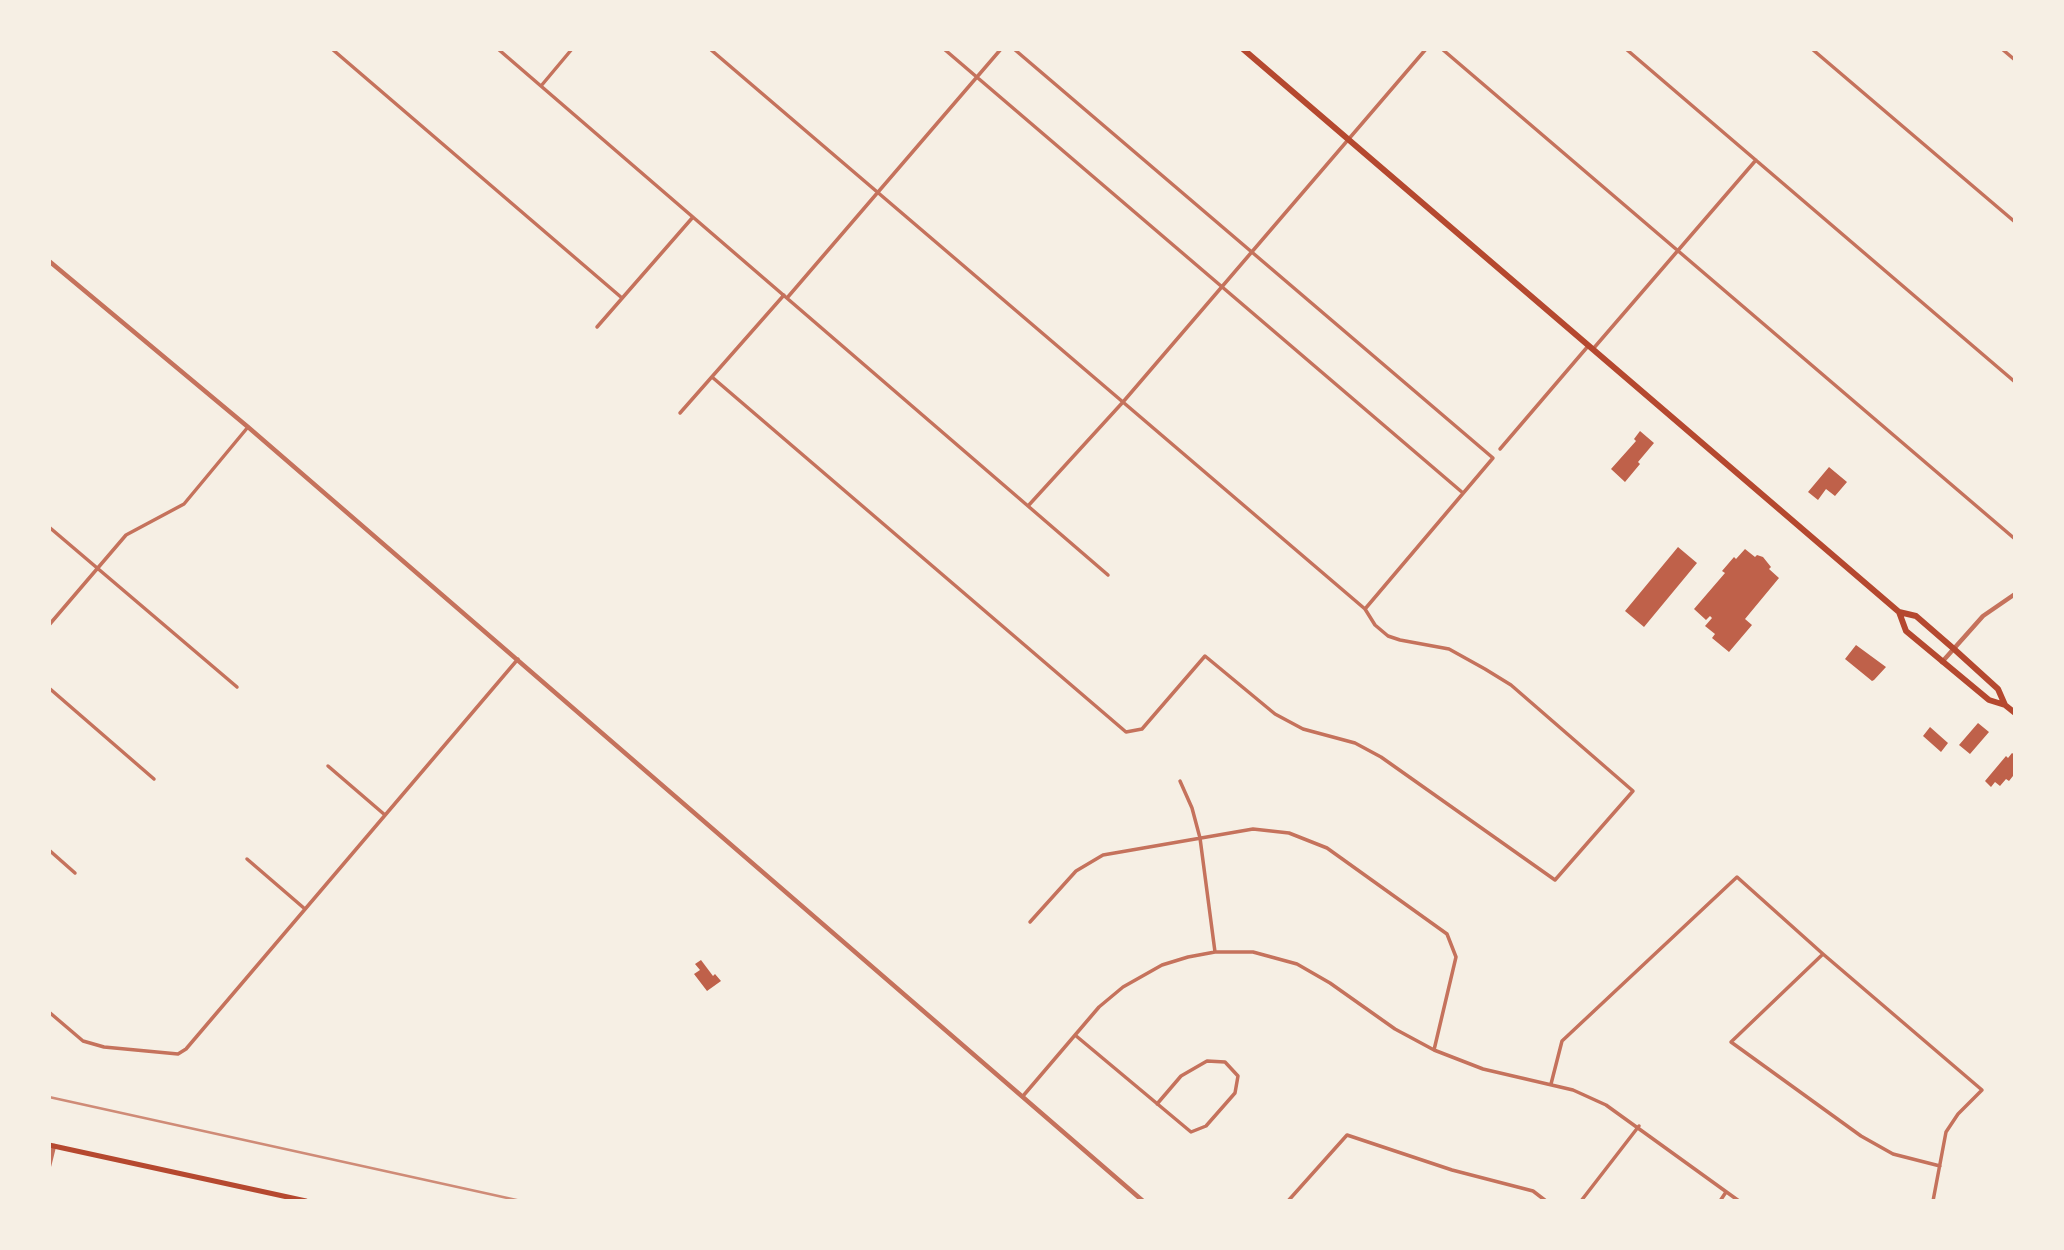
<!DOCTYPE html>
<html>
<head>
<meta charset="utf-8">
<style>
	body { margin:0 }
	#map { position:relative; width:2064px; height:1250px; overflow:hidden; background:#f6efe4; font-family:"Roboto Condensed",sans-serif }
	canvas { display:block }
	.frame { position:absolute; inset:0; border:51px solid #f6efe4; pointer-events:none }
</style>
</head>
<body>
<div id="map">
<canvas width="2064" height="1250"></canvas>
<div class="frame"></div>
</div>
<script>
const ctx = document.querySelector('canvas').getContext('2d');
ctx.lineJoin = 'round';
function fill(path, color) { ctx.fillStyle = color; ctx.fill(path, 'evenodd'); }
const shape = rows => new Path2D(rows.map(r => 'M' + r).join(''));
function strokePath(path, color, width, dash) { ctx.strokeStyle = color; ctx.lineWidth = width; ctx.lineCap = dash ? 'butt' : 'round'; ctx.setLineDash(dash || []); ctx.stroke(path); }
const building = shape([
	[1640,431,1654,443,1638,462,1640,464,1625,482,1611,469,1636,441,1634,439],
	[1829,467,1847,482,1835,496,1826,489,1818,500,1808,492],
	[1678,547,1697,563,1644,627,1625,611],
	[1745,549,1755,557,1757,555,1763,557,1771,567,1769,569,1779,578,1745,619,1752,625,1729,652,1712,638,1715,634,1705,626,1712,618,1710,616,1706,620,1694,609,1725,573,1722,571,1734,557,1736,559],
	[1856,645,1886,667,1874,680,1872,681,1845,659],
	[1978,723,1989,732,1970,754,1959,745],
	[1930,727,1948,743,1941,752,1923,736],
	[2012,753,2015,755,2015,778,2013,776,2009,781,2006,779,2000,786,1995,782,1991,787,1985,781,2006,756,2008,758],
	[701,960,713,976,715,974,721,981,707,991,694,974,700,970,695,964]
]);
const minor = shape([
	[332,49,622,298],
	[498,49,1108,575],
	[710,49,1365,609,1375,625,1388,636,1400,640,1449,649,1485,669,1511,685,1633,791,1555,880,1381,757,1355,743,1303,729,1275,714,1205,656,1142,729,1126,732,712,377],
	[944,49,1463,493],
	[1014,49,1493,458,1365,609],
	[1442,49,2015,539],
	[1626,49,2015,382],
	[1812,49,2015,222],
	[2002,49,2015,60],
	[541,86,572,49],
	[787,298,1001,49],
	[597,327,693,217],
	[1593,349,1756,160],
	[680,413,784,295],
	[1500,449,1589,345],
	[1028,506,1123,402,1426,49],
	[49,527,237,687],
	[49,625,126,535,184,504,248,427],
	[49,688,154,779],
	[328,766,385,815],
	[1180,781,1192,808,1200,838,1215,952],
	[49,850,75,873],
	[247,859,305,909],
	[1030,922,1076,871,1103,855,1253,829,1289,833,1327,848,1447,934,1456,957,1434,1050],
	[1823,954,1731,1042,1861,1136,1893,1154,1940,1166],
	[49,1012,83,1041,104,1047,178,1054,186,1049,518,659],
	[1075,1035,1191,1132,1206,1126,1235,1093,1238,1076,1225,1062,1207,1061,1181,1076,1157,1104],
	[1551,1084,1562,1041,1737,877,1823,954,1982,1090,1958,1114,1946,1132,1933,1201],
	[1023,1096,1099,1007,1123,987,1162,965,1188,957,1215,952,1253,952,1297,964,1330,983,1395,1029,1434,1050,1483,1069,1573,1090,1606,1105,1739,1201],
	[1288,1201,1347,1135,1452,1170,1533,1191,1546,1201],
	[1581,1201,1639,1126],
	[1720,1201,1726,1192]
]);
const tertiary = shape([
	[49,261,248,427,1143,1201],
	[1942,662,1983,616,2015,594],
	[49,1166,54,1146]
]);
const secondary = shape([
	[49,1145,306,1201]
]);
const primary = shape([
	[1243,49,1899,612,1916,616,1954,649,1998,689,2005,705,2015,713],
	[1899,612,1906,631,1989,700,2005,705]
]);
const rail = shape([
	[49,1097,521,1201]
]);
fill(building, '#bf614a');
strokePath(minor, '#c5725c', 3.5);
strokePath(tertiary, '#c5725c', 4.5);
strokePath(secondary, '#b5482f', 5);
strokePath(primary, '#b5482f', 6);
strokePath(rail, '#cf8b77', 2.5);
</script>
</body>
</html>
